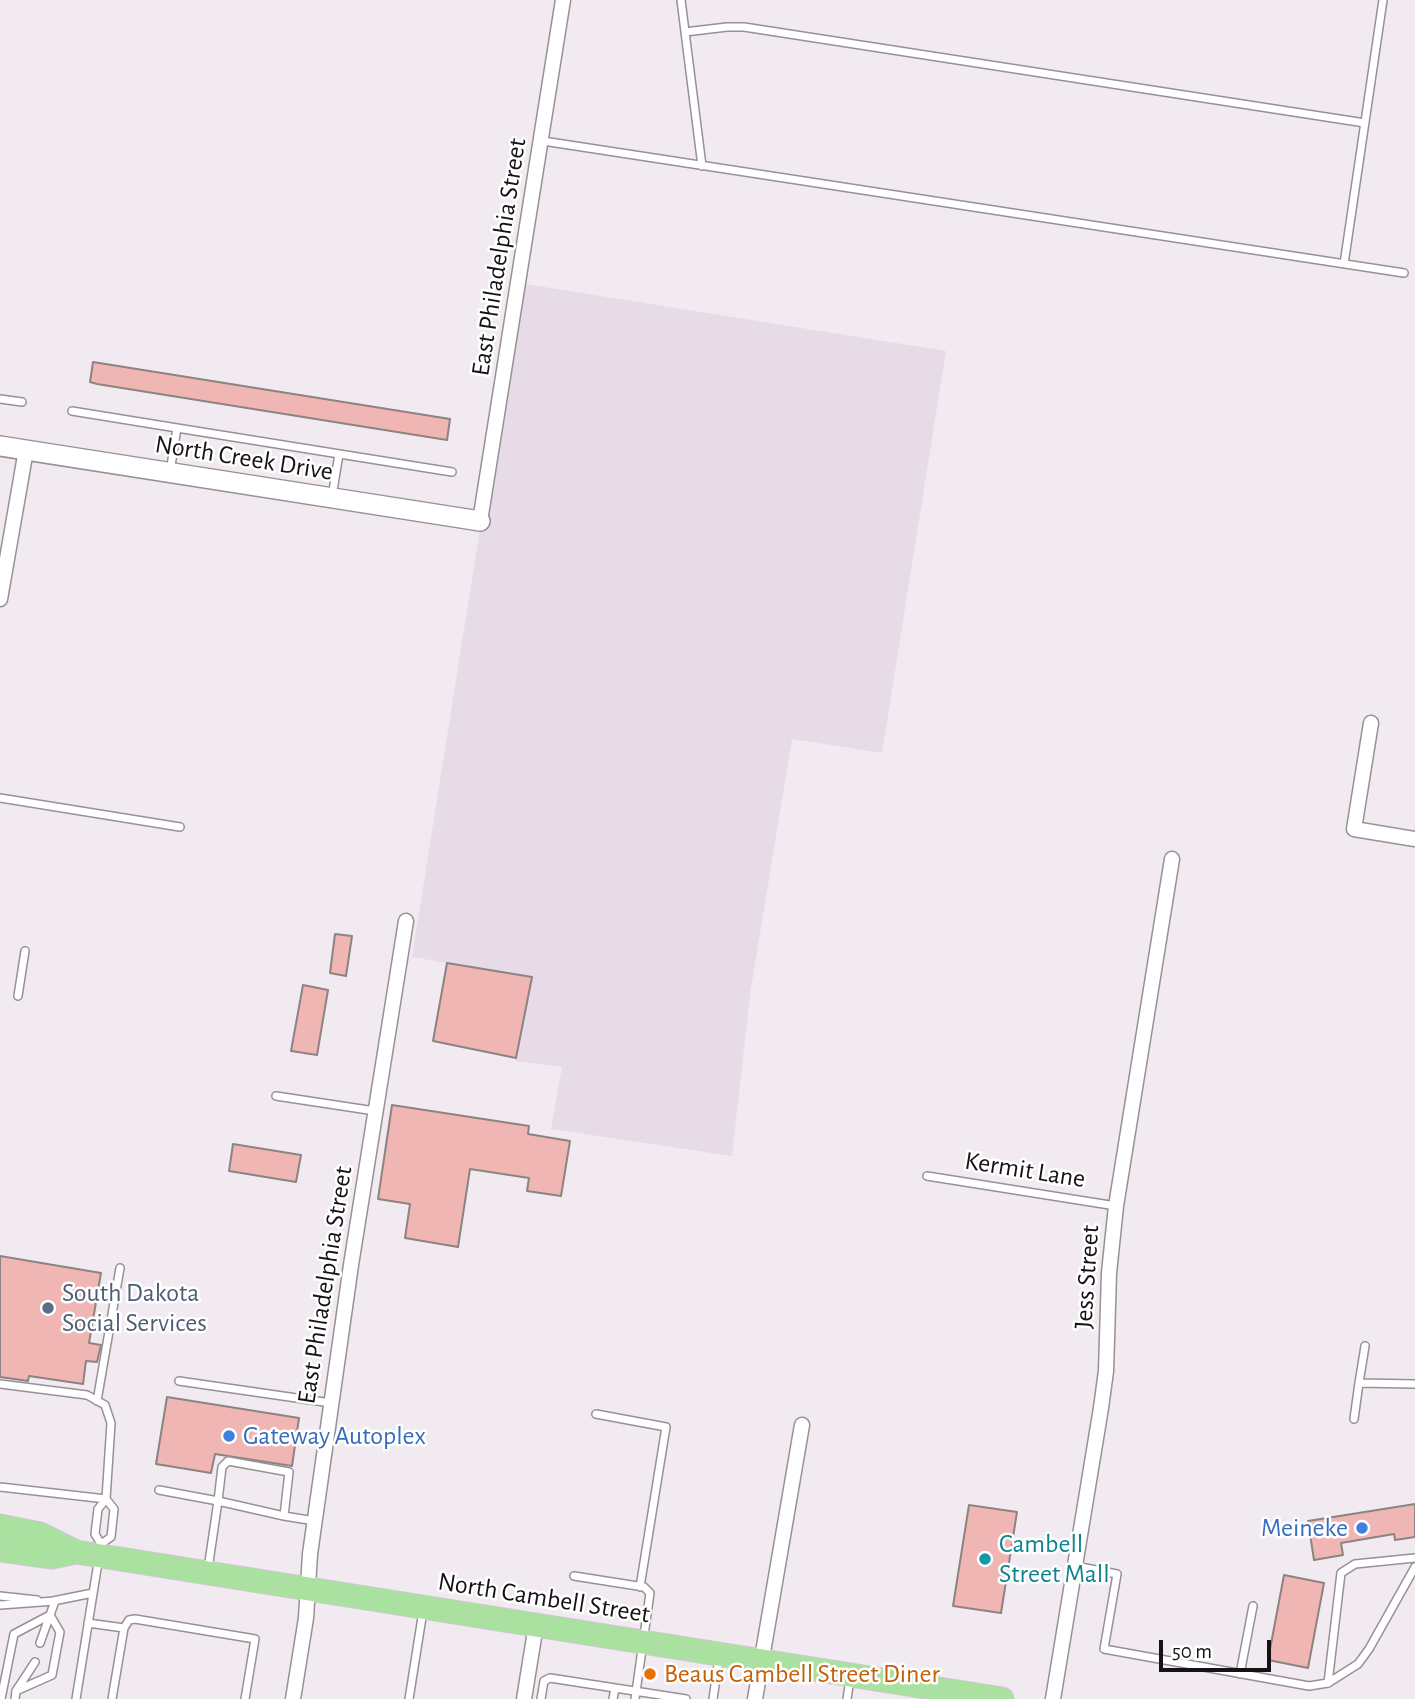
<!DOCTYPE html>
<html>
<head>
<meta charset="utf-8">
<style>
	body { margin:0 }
	#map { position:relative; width:1415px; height:1699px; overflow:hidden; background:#f1eaf1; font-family:"Alegreya Sans",sans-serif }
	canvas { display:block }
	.scale { position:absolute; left:1159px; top:1640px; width:112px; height:32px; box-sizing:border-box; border:4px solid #141215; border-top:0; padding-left:9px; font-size:21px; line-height:24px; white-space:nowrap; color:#141215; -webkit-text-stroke:5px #fff; paint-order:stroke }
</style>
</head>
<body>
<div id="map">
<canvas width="1415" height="1699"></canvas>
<div class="scale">50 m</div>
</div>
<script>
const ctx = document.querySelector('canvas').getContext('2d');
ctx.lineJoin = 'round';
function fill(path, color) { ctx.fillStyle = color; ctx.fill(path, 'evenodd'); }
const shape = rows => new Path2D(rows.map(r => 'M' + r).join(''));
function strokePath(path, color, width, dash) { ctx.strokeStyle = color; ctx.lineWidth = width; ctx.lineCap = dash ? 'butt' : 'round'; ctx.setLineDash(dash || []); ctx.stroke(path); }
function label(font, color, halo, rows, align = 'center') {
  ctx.font = font + ' "Alegreya Sans",sans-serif'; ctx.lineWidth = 5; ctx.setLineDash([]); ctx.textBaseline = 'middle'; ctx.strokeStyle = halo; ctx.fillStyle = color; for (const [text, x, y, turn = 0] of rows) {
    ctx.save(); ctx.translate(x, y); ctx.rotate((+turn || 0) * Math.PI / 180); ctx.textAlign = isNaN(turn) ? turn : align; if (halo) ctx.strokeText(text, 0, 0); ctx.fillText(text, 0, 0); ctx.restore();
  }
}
const built = shape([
	[519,283,946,351,882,753,792,739,750,995,732,1156,551,1129,562,1067,515,1061,532,977,412,957]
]);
const building = shape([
	[93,362,450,419,447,440,97,384,90,382,93,362],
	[335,934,352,936,346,976,330,973,335,934],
	[447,963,532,977,516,1058,433,1041,447,963],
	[303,985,328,990,317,1055,291,1051,303,985],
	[392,1105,529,1126,528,1134,570,1141,561,1196,527,1191,529,1178,470,1169,458,1247,405,1238,410,1204,378,1199,392,1105],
	[233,1144,301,1155,296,1182,229,1171,233,1144],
	[0,1256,101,1273,89,1343,101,1345,97,1362,86,1361,83,1384,29,1376,28,1381,0,1377,0,1256],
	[167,1397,299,1418,292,1466,215,1454,211,1473,156,1464,167,1397],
	[1415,1504,1415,1537,1395,1540,1394,1534,1341,1543,1343,1555,1314,1560,1308,1521,1415,1504],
	[969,1505,1017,1512,1001,1613,953,1606,969,1505],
	[1284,1575,1324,1583,1308,1668,1268,1660,1284,1575]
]);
const lane = shape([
	[681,0,702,166],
	[685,32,727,27,744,27,1365,123],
	[543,141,1404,273],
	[1344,264,1383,0],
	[0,399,22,402],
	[72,411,177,428,170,472],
	[177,428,452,472],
	[332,497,339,454],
	[0,798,180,827],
	[18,996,25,951],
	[276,1096,375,1111],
	[927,1176,1116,1206],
	[1365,1346,1359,1383,1415,1384],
	[179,1381,331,1403],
	[0,1384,87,1395,105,1405,111,1423,106,1499,98,1509,95,1534,101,1544,76,1699],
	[97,1401,120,1268],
	[596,1414,666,1427,640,1587],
	[1354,1419,1359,1383],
	[0,1487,106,1499,114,1509,111,1537,101,1544],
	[159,1490,218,1501,208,1569],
	[284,1516,289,1472,228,1461,222,1467,218,1501,284,1516,315,1521],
	[1075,1566,1117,1574,1104,1649,1309,1686,1328,1683,1358,1664,1369,1649,1415,1567],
	[574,1576,644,1587,650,1593,635,1699],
	[0,1596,37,1600],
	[53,1601,93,1593],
	[0,1605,55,1601,40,1643],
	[88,1623,124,1628,129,1620,135,1619,255,1639,245,1699],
	[1240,1674,1253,1606],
	[1328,1683,1341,1573,1355,1564,1415,1558],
	[615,1688,686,1699],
	[16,1691,52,1675,60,1632,50,1615],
	[1,1699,14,1634,50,1615],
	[15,1699,16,1691,35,1662],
	[112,1699,124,1628],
	[409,1699,423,1611],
	[541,1699,544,1681,550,1678,615,1688,613,1699],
	[713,1699,719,1658],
	[847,1699,850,1679]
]);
const street = shape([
	[480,521,563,0],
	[0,599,26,450],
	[1371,723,1354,829,1415,839],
	[293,1699,306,1618,310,1554,351,1265,406,921],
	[524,1699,536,1625],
	[755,1699,802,1425],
	[1053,1699,1101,1408,1106,1371,1109,1273,1116,1206,1172,859]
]);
const secondary = shape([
	[0,446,480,521]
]);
const primary = shape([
	[0,1526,40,1534,76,1552],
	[0,1550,52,1557,76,1552,1002,1699]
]);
const markers = [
	[48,1308,7,"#5c6f8a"],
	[229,1436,7,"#3f7fe0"],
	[1362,1528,7,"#3f7fe0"],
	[985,1559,7,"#0f9aa8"],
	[650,1674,7,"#e8710a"]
];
const streetNames = [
	["East Philadelphia Street",499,257,-81],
	["North Creek Drive",244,458,9],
	["Kermit Lane",1025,1170,9],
	["Jess Street",1087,1277,-86],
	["East Philadelphia Street",325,1285,-81],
	["North Cambell Street",544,1598,9]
];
const serviceNames = [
	["South Dakota",62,1293],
	["Social Services",62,1323]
];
const shopNames = [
	["Gateway Autoplex",243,1436],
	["Meineke",1348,1528,"right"]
];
const cultureNames = [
	["Cambell",999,1544],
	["Street Mall",999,1574]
];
const foodNames = [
	["Beaus Cambell Street Diner",664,1674]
];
fill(built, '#e7dbe8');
fill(building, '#f0b6b3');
strokePath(building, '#8d8382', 2);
strokePath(lane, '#979097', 10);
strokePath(street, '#979097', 17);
strokePath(secondary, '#979097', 22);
strokePath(primary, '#cbcbcc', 25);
strokePath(lane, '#fff', 7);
strokePath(street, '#fff', 14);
strokePath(secondary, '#fff', 19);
strokePath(primary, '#aae0a0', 23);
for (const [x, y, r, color] of markers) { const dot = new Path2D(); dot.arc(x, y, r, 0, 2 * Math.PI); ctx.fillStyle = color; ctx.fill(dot); strokePath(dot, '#fff', 2.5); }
label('26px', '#141215', '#fff', streetNames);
label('26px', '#4e5e75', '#fff', serviceNames, 'left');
label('26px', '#366cbe', '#fff', shopNames, 'left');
label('26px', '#0d838f', '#fff', cultureNames, 'left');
label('26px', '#c56008', '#fff', foodNames, 'left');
</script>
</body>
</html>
